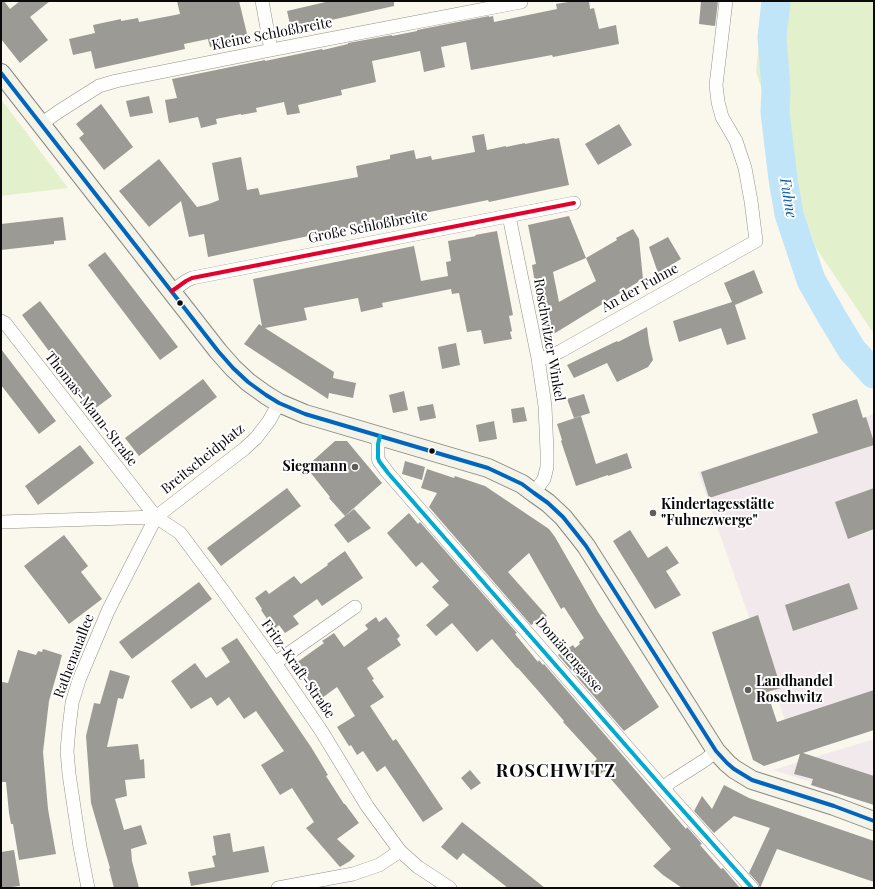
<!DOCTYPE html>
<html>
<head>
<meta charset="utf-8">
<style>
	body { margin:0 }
	#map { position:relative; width:875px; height:889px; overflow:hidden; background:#faf8ed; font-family:"Playfair Display",serif }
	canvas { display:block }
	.frame { position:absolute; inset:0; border:2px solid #0a0a0a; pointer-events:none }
</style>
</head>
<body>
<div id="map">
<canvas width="875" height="889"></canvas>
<div class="frame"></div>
</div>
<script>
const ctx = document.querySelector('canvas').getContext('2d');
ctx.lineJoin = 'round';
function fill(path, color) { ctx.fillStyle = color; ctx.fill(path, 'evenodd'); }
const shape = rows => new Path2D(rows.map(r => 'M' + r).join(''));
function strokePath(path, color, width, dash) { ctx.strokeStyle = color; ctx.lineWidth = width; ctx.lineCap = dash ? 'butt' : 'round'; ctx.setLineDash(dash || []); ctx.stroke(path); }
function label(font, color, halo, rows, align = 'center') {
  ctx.font = font + ' "Playfair Display",serif'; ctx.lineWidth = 4; ctx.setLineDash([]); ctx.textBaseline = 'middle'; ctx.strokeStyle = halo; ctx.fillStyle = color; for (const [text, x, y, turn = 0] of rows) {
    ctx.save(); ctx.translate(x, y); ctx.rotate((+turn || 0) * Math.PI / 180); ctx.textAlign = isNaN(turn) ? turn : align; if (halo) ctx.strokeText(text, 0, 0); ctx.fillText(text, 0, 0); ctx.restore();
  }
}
const industrial = shape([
	[874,414,874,693,785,720,698,472],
	[874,739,874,802,773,770]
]);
const green = shape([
	[763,1,874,1,874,334,816,248,756,72],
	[1,99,68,188,1,196]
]);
const river = shape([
	[776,1,772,37,776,90,775,112,783,179,789,214,811,280,832,317,852,350,874,374]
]);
const building = shape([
	[1,1,4,1,10,9,20,1,50,1,30,17,48,40,20,63,1,39],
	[177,1,239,1,248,38,210,47,208,39,184,44,185,49,95,69,91,51,73,55,69,39,95,33,93,25,121,19,121,21,138,18,139,22,180,14],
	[330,1,394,1,394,6,291,29,287,11],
	[574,1,589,1,590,9,594,8,599,29,616,25,619,44,553,57,552,55,471,70,466,42,441,47,445,67,424,72,420,51,372,61,376,82,341,90,342,95,298,105,300,113,287,115,284,102,256,108,257,112,241,115,241,114,216,119,217,124,201,128,198,117,169,123,165,100,177,98,172,79,265,60,265,61,322,49,323,50,348,44,348,43,392,35,392,36,417,31,417,30,489,16,489,17,493,16,494,22,557,9,556,4],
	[701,1,718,1,715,26,699,24],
	[149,96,153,113,130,117,126,101],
	[101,104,133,147,104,170,79,138,84,134,76,124],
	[619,124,632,145,598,165,585,144],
	[484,134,487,150,506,146,506,147,525,143,525,144,554,138,555,139,559,138,569,185,489,202,488,200,366,225,366,224,208,257,204,234,189,237,181,201,149,227,119,191,159,159,197,207,209,204,219,200,212,163,241,157,247,190,258,188,260,195,358,177,356,166,390,159,390,155,414,150,416,159,431,156,432,160,475,152,472,136],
	[569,216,586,258,617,240,616,238,633,229,639,239,643,279,552,335,540,315,532,265,536,264,528,225],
	[586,258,596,281,559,302,553,272],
	[63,217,66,240,54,241,54,244,1,250,1,224],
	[497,231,513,315,509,316,512,331,510,332,512,339,484,344,481,330,467,332,459,293,452,294,451,289,382,303,383,307,361,312,358,298,304,308,307,320,265,328,334,372,333,378,356,383,353,398,329,393,328,399,244,344,259,324,262,326,253,279,414,246,421,281,448,276,446,262,451,261,448,241,476,236,475,235],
	[668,237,681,259,658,273,649,247],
	[105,252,178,347,160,360,88,265],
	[754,270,763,293,735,305,746,339,727,345,721,328,679,342,673,321,732,302,724,283],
	[40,301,112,396,93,410,22,315],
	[647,327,649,343,653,360,648,367,617,382,607,363,574,378,567,365,617,341,618,342],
	[456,343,460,365,442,369,438,347],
	[1,349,56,421,39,434,1,385],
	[203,379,217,397,139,456,125,438],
	[404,391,408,410,393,413,389,395],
	[584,394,590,413,574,418,567,399],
	[857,399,863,418,866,417,874,442,874,445,709,498,701,472,818,433,812,414],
	[433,404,436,418,420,421,417,407],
	[524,407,527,421,513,423,511,409],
	[581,416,596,464,627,453,632,468,608,476,608,475,576,486,561,441,562,440,557,424],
	[494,421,497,439,479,442,476,425],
	[335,441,347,441,382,483,345,516,329,498,330,497,306,467],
	[80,445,94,463,38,505,25,486],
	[405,461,425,467,422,480,402,474],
	[427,469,454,478,455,476,485,486,549,529,555,537,598,612,659,707,624,731,558,655,573,645,575,648,580,644,579,642,584,638,564,607,561,609,529,553,508,572,547,616,531,625,429,507,437,493,421,488],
	[287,488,301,506,221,566,207,548],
	[874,488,874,529,848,539,835,502],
	[354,509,371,528,348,543,334,525],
	[409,513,418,524,420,522,517,633,515,634,538,662,539,660,543,665,544,664,686,829,687,827,702,844,700,845,721,869,723,868,740,888,682,888,663,875,653,866,671,849,604,771,596,778,587,769,597,759,563,722,564,721,540,693,518,668,517,668,492,639,477,652,452,623,436,636,426,625,449,605,432,587,439,581,422,562,416,567,387,533],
	[630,530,648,558,667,546,679,563,666,571,681,595,655,609,613,541],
	[64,535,88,566,81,572,102,599,69,624,24,566],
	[345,551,363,578,322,606,317,599,293,616,299,624,285,633,279,625,274,629,261,610,262,609,255,598,266,590,269,594,294,576,301,584,328,565,327,564],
	[199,582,212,599,132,659,119,642],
	[849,583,858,609,793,631,785,605],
	[758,615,781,688,767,692,777,722,874,690,874,730,803,753,874,776,874,805,811,785,813,779,794,774,800,754,764,766,753,760,712,632],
	[376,617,379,622,386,617,400,636,397,639,401,645,367,668,374,679,372,680,384,697,370,706,393,741,396,739,443,809,423,822,385,766,377,772,363,751,357,755,351,745,349,746,337,727,355,716,337,687,322,698,296,663,324,643,322,641,334,633,344,647,368,629,365,625],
	[237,638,311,747,328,775,326,776,344,804,345,804,359,823,337,839,355,856,350,861,340,867,306,828,314,822,292,788,280,795,261,765,284,751,256,711,244,719,229,697,217,706,211,697,191,709,171,681,195,663,206,678,230,662,221,648],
	[43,649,62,655,60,662,60,663,49,701,43,752,48,809,56,854,19,860,13,824,11,824,9,813,6,782,1,782,1,689,2,682,8,683,18,650,36,655,38,651,42,652],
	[110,670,130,676,123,699,118,698,107,747,138,744,140,760,144,759,145,778,125,780,127,796,115,799,124,830,141,825,147,844,131,849,132,861,139,888,114,888,109,869,110,868,91,803,86,736,94,703,100,704],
	[470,770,481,783,471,790,461,778],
	[724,785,749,798,874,841,874,882,777,849,760,888,758,883,749,873,770,828,734,816,714,833,694,811,702,796,712,809],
	[462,822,545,888,508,888,463,853,457,860,441,847],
	[230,833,233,852,264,846,269,872,191,886,188,872,215,867,212,856,216,855,213,836],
	[14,850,20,886,1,888,1,852]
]);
const minor = shape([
	[262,1,271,50],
	[41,124,58,112,99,86,116,81,271,50,521,2],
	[509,216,538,358,545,406,547,451,547,467,544,479,534,493],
	[172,291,186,281,192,278,574,203],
	[1,321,5,323,156,517,180,533,221,588,275,663,322,732,367,806,400,851],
	[538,358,549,357,561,351,756,241,751,201,745,168,736,141,722,117,718,102,716,85,726,1],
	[380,436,378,444,378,458,379,461,388,473,663,788,752,888],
	[1,522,156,517],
	[275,663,355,607],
	[663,788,672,781,705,760,716,751],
	[88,888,80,847,69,774,67,751,69,728,72,703,79,680,108,611,156,517,244,449,256,438,269,421,279,403],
	[278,888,353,874,379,865,400,851,418,867,450,888]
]);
const secondary = shape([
	[1,73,218,351,233,368,248,382,266,395,279,403,305,414,488,468,522,484,534,493,548,503,563,517,575,532,586,546,716,751,727,763,734,769,752,780,834,806,874,821]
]);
const bus1 = shape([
	[1,73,218,351,233,368,248,382,266,395,279,403,305,414,488,468,522,484,534,493,548,503,563,517,575,532,586,546,716,751,727,763,734,769,752,780,834,806,874,821]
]);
const bus2 = shape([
	[172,291,186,281,192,278,574,203]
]);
const bus3 = shape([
	[380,436,378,444,378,458,379,461,388,473,663,788,752,888]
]);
const markers = [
	[180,303,3.5,"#0a0a0a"],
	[432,451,3.5,"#0a0a0a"],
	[355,467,4,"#5e5d59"],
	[653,513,4,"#5e5d59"],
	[748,690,4,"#5e5d59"]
];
const streetNames = [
	["Kleine Schloßbreite",272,34,-11],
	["Große Schloßbreite",368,227,-11],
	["An der Fuhne",640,288,-29],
	["Roschwitzer Winkel",549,340,80],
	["Thomas-Mann-Straße",91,409,52],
	["Breitscheidplatz",203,459,-39],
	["Domänengasse",569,655,49],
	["Rathenauallee",74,656,-69],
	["Fritz-Kraft-Straße",298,669,55]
];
const poiNames = [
	["Siegmann",347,467,"right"],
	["Kindertagesstätte",661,505],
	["\"Fuhnezwerge\"",661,521],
	["Landhandel",756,682],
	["Roschwitz",756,698]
];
const waterNames = [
	["Fuhne",788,198,80]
];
const districtNames = [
	["ROSCHWITZ",556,771]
];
fill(industrial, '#f1e9ec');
fill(green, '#e2f1cb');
strokePath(river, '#c0e4f8', 29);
fill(building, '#9c9a94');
strokePath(minor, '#92918c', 14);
strokePath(secondary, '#898883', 20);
strokePath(minor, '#fefefc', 13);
strokePath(secondary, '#f4f3e7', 18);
strokePath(bus1, '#0065bd', 4);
strokePath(bus2, '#e4002b', 4);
strokePath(bus3, '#00a9ce', 4);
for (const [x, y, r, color] of markers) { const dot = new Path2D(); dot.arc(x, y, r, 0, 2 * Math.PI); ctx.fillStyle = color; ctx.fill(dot); strokePath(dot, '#fff', 1.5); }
label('14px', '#0a0a0a', '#fff', streetNames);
label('bold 14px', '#0a0a0a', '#fff', poiNames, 'left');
label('italic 15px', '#0a60a6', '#fff', waterNames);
ctx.letterSpacing = '1px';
label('bold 18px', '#0a0a0a', '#fff', districtNames);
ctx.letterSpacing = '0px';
</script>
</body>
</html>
